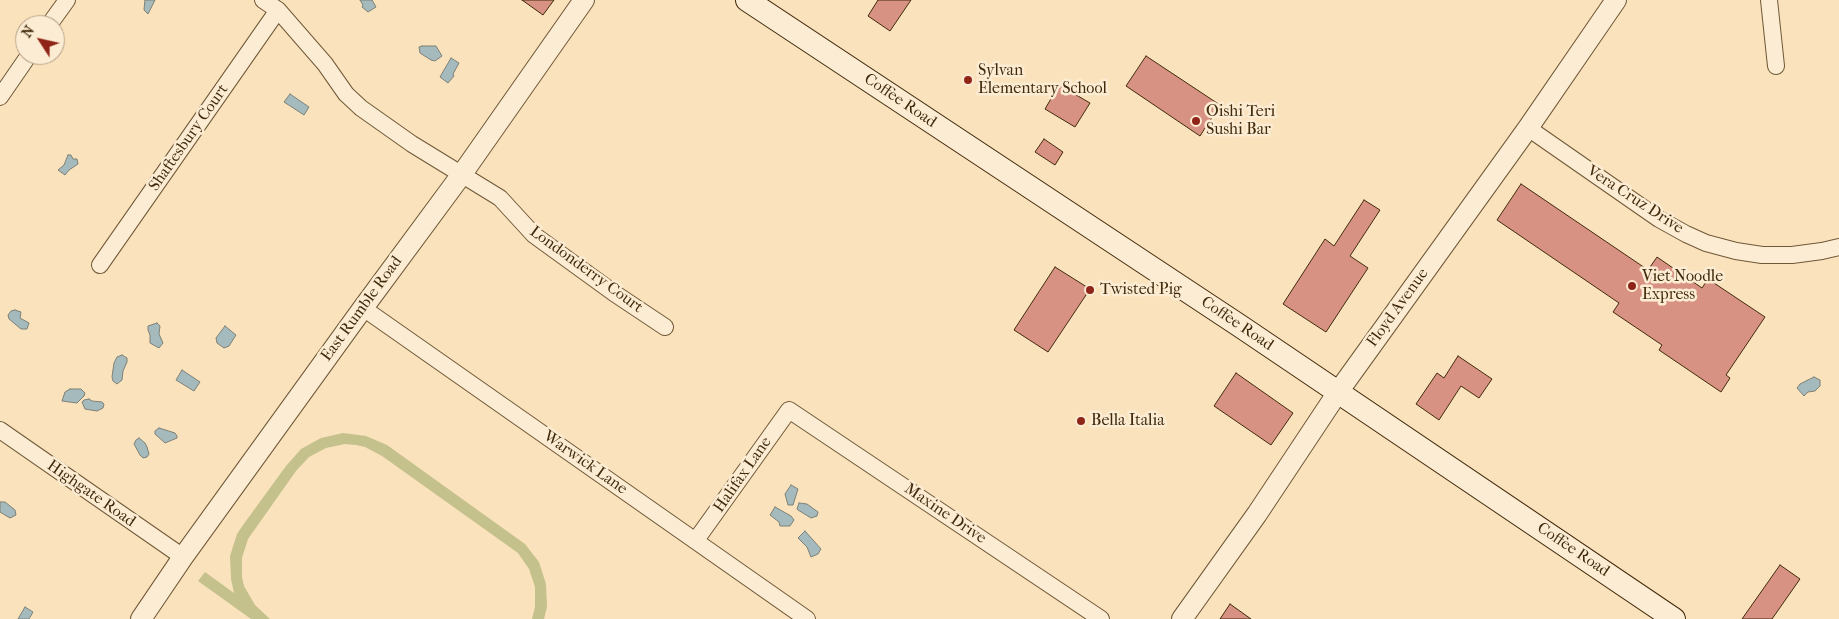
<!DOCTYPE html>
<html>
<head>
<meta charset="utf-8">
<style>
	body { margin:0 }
	#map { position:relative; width:1839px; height:619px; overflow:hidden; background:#fae2bc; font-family:"IM FELL French Canon",serif }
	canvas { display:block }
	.north { position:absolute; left:15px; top:15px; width:50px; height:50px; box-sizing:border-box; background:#fcecd3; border:1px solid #b19e83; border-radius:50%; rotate:305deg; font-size:14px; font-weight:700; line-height:20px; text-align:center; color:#412a0b }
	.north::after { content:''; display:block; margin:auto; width:18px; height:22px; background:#8f2418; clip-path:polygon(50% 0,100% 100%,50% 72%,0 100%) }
</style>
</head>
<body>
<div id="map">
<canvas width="1839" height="619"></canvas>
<div class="north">N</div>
</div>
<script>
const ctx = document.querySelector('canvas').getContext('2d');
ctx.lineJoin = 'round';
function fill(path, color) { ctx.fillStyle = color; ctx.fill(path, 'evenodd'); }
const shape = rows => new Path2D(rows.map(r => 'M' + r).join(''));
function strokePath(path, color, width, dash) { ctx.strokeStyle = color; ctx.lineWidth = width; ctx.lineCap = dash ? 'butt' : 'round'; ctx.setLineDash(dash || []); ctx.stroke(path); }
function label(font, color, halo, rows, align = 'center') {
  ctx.font = font + ' "IM FELL French Canon",serif'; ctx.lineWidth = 5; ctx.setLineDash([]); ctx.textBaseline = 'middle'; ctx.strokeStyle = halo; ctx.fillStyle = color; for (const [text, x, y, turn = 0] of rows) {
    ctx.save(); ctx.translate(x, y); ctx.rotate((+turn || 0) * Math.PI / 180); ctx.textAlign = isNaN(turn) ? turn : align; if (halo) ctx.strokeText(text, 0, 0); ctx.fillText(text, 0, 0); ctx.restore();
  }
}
const green = shape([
	[343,433,366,436,387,445,525,544,539,562,546,584,547,607,544,619,532,619,535,607,535,587,529,569,518,553,382,456,365,447,356,445,345,444,326,448,309,457,296,471,248,539,242,558,242,577,244,586,255,605,270,619,251,619,198,581,205,572,234,593,231,579,230,556,237,534,243,525,286,466,301,449,321,438]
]);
const water = shape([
	[145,0,155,0,148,14,144,10,145,0],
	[360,0,372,0,376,7,368,12,362,7,363,5,360,0],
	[422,46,436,46,442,56,435,61,431,60,420,53,419,47,422,46],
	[451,58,459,63,453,74,454,76,448,83,440,77,451,58],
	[290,94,309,107,304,115,284,102,290,94],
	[68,155,71,155,73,159,77,159,78,164,69,170,65,175,58,170,64,165,68,155],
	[15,310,21,312,20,318,29,323,27,329,21,329,9,319,8,315,11,311,15,310],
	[157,323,160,326,159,334,163,343,159,348,150,343,150,335,148,330,148,326,157,323],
	[225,326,236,335,229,346,224,348,217,343,216,338,225,326],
	[122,355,127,358,127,362,123,371,122,380,117,384,113,381,112,377,114,363,117,357,122,355],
	[182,370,200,382,194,391,176,380,182,370],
	[1814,377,1820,380,1820,386,1815,391,1808,392,1804,396,1797,388,1800,384,1814,377],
	[70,389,81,389,85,393,84,396,77,403,62,401,65,392,70,389],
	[89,399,92,401,102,402,104,404,103,408,97,411,85,409,82,402,84,400,89,399],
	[159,428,175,433,177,436,177,438,165,443,155,434,155,431,159,428],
	[139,438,145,443,147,447,149,454,147,457,143,458,140,455,134,444,136,440,139,438],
	[791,485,798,489,793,505,788,505,785,494,791,485],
	[0,502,5,502,15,510,16,515,10,518,0,512,0,502],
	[799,503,807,504,818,512,817,516,811,518,798,510,797,509,799,503],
	[775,507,791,516,794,520,790,526,780,526,779,522,770,515,775,507],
	[805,531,821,549,818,554,811,557,807,547,798,538,805,531],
	[25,607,33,612,29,619,18,619,25,607]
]);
const building = shape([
	[522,0,554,0,543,15,522,0],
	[878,0,911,0,890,31,868,16,878,0],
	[1146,56,1220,105,1200,136,1126,86,1146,56],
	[1059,85,1090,103,1075,127,1045,109,1059,85],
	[1044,139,1063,152,1055,165,1035,152,1044,139],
	[1521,184,1648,270,1657,257,1702,288,1708,279,1765,317,1726,375,1730,378,1721,392,1659,350,1662,345,1613,312,1619,303,1497,220,1521,184],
	[1364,200,1380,210,1350,256,1368,268,1326,332,1283,304,1325,239,1334,246,1364,200],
	[1055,267,1090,289,1048,352,1014,330,1055,267],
	[1458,356,1492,379,1479,398,1461,386,1439,420,1416,404,1437,373,1444,378,1458,356],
	[1236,373,1293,413,1271,445,1214,406,1236,373],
	[1780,565,1800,579,1772,619,1742,619,1780,565],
	[1230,604,1251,619,1220,619,1230,604]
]);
const minor = shape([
	[263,0,278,10,325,64,346,94,361,108,412,144,500,198,534,235,614,293,665,327],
	[1769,0,1776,66],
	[49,25,67,0],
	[0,97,29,55],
	[1528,128,1659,219,1686,234,1706,243,1736,251,1762,255,1792,255,1822,251,1839,247],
	[100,265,278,10],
	[363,308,807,619],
	[0,430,183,557],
	[696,540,789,410,1101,619]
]);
const tertiary = shape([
	[141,619,183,557,363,308,462,174,584,0],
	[1182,619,1257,514,1338,392,1528,128,1616,0]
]);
const secondary = shape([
	[747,0,1240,326,1674,619]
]);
const markers = [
	[968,80,5,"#8f2418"],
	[1196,121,5,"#8f2418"],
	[1632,286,5,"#8f2418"],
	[1090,290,5,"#8f2418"],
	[1081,421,5,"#8f2418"]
];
const poiNames = [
	["Sylvan",978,71],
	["Elementary School",978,89],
	["Oishi Teri",1206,112],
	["Sushi Bar",1206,130],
	["Viet Noodle",1642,277],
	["Express",1642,295],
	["Twisted Pig",1100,290],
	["Bella Italia",1091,421]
];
const streetNames = [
	["Coffee Road",900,101,34],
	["Shaftesbury Court",189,138,-55],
	["Vera Cruz Drive",1635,200,33],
	["Londonderry Court",586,270,36],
	["Floyd Avenue",1398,308,-54],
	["East Rumble Road",362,309,-54],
	["Coffee Road",1237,324,34],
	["Warwick Lane",585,463,35],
	["Halifax Lane",743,475,-55],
	["Highgate Road",91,494,35],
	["Maxine Drive",945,514,34],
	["Coffee Road",1573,550,34]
];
fill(green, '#c5c18c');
fill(water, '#a5babd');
strokePath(water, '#7d8076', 1);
fill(building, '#d89283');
strokePath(building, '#412a0b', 1);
strokePath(minor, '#6f5837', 18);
strokePath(tertiary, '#6f5837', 22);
strokePath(secondary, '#412a0b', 24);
strokePath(minor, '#fcecd3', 16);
strokePath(tertiary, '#fcecd3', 20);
strokePath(secondary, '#fcecd3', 22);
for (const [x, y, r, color] of markers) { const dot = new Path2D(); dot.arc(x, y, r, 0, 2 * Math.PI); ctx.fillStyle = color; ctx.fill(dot); strokePath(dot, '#fcecd3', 2); }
label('16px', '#412a0b', '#fcecd3', poiNames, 'left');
label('16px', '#412a0b', '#fcecd3', streetNames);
</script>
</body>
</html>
